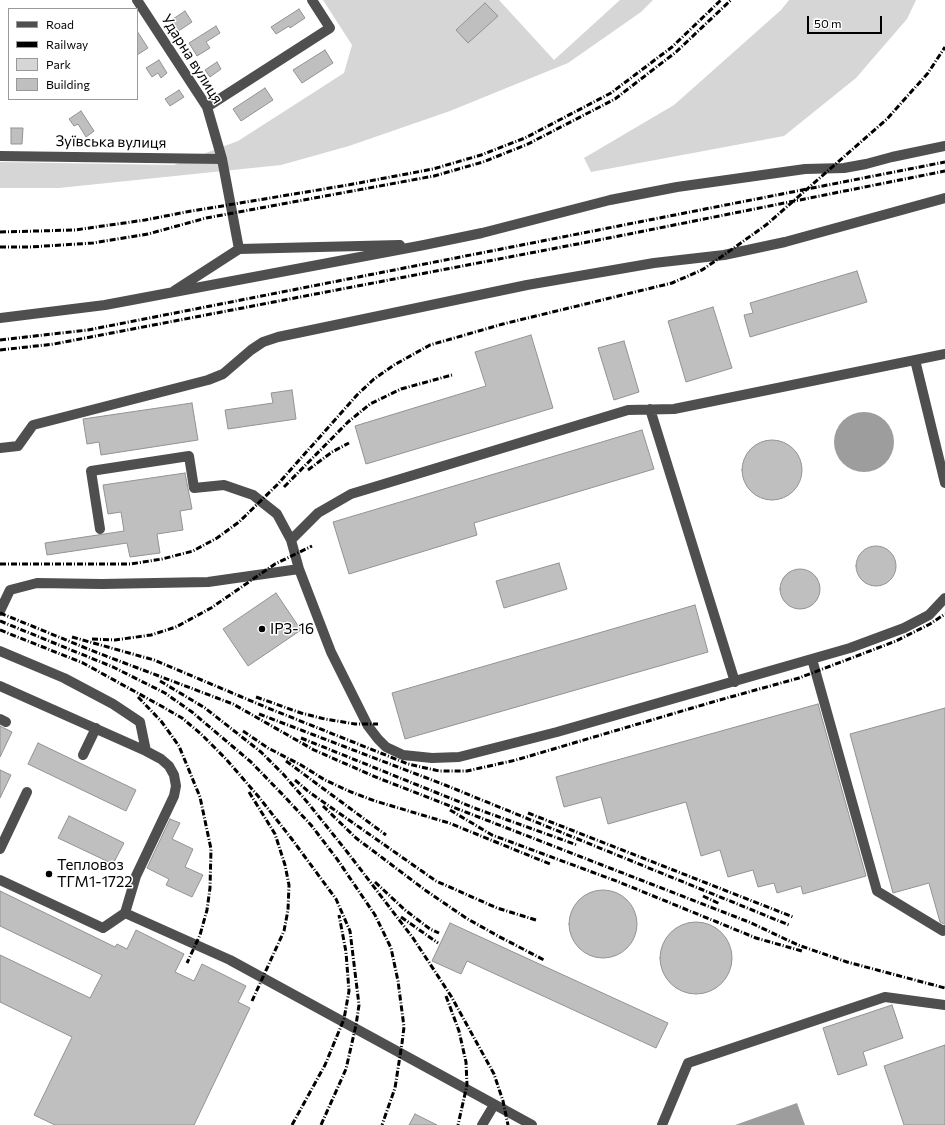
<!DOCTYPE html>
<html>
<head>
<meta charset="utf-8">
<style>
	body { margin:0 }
	#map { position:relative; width:945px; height:1125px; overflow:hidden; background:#fff; font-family:Commissioner,sans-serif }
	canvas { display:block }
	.legend { position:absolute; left:8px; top:8px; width:130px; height:92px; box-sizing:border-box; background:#fff; border:1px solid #999; margin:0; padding:5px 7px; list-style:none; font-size:12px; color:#000 }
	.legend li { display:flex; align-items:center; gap:8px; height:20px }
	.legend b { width:20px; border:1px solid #999 }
	.scale { position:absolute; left:807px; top:16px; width:75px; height:18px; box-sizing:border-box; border:2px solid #000; border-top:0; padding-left:5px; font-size:12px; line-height:14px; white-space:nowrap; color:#000; -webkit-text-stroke:3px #fff; paint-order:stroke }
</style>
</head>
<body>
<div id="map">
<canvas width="945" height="1125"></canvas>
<ul class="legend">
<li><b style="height:5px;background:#4f4f4f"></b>Road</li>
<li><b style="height:5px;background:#000"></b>Railway</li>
<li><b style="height:11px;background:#d6d6d6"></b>Park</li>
<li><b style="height:11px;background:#bfbfbf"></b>Building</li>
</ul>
<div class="scale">50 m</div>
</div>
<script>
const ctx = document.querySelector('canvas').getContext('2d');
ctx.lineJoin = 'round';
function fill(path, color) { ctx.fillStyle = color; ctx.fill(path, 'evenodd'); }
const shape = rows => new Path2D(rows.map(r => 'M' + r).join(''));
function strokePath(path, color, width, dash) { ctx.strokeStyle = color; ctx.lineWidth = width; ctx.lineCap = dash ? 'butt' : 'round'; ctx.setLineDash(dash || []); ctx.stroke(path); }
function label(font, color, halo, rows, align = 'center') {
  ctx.font = font + ' Commissioner,sans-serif'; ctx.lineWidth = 3; ctx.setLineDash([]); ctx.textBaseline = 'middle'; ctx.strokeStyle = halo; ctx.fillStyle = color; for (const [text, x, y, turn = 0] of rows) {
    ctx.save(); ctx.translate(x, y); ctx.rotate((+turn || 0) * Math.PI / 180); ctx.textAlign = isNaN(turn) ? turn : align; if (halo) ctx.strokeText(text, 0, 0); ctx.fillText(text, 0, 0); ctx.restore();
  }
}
const green = shape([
	[323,0,499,0,554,60,620,0,653,0,641,12,568,63,450,111,349,146,281,165,59,188,0,188,0,162,174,165,238,141,344,73,352,45],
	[789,0,916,0,907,19,856,78,784,136,591,172,584,158,674,105,781,10]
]);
const water = shape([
	'834 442a30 30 0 1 1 60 0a30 30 0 1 1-60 0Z',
	[797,1103,805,1125,735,1125]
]);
const building = shape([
	[485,3,498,16,468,43,456,30,485,3],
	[299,9,305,18,290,28,289,26,276,34,271,27,299,9],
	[185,11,192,22,177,32,170,21,185,11],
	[216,26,220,33,206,42,210,48,197,56,189,43,216,26],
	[137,31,148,48,137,55,137,31],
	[325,50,333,63,302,83,293,70,325,50],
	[159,60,167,73,161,78,158,73,152,77,146,68,159,60],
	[217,62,221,69,210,77,205,70,217,62],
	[265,88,273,100,241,121,233,109,265,88],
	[179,90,184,97,170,106,165,99,179,90],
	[81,111,94,131,86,137,78,124,74,126,69,119,81,111],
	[11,128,23,128,22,144,11,144,11,128],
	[857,271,867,302,750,337,744,315,753,313,750,303,857,271],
	[713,307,732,368,686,382,668,321,713,307],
	[531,335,553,408,366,464,355,426,486,386,475,352,531,335],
	[624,341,639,392,614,400,598,348,624,341],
	[292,390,296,419,228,429,225,410,273,403,271,393,292,390],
	[192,403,198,440,101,455,99,442,87,444,83,419,192,403],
	[642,430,654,469,474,523,477,535,349,574,333,522,642,430],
	'742 470a30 30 0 1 1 60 0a30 30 0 1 1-60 0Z',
	[185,473,192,509,180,511,183,530,157,534,160,553,130,557,127,543,47,555,45,543,124,531,121,512,108,514,103,485,185,473],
	'856 566a20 20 0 1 1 40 0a20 20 0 1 1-40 0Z',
	[559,563,567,589,504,608,496,581,559,563],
	'780 589a20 20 0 1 1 40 0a20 20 0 1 1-40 0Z',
	[276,593,301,630,248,666,223,629,276,593],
	[695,605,708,652,405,739,392,693,695,605],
	[818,704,866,876,803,894,801,886,777,893,774,883,758,887,753,870,728,877,720,850,701,856,686,802,608,824,601,797,564,807,556,777,818,704],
	[945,708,945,924,944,924,940,922,929,883,893,893,850,734,945,708],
	[0,726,12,732,0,757,0,726],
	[38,743,136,790,126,811,28,764,38,743],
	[0,770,11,775,0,798,0,770],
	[69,816,124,843,113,864,58,838,69,816],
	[170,819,180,823,172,839,193,849,185,867,203,875,192,897,166,885,169,879,147,868,170,819],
	'569 924a34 34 0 1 1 68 0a34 34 0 1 1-68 0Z',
	[0,891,115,947,117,944,127,949,136,930,184,954,175,972,194,981,202,964,246,986,238,1002,250,1008,194,1125,55,1125,34,1115,72,1037,0,1002,0,955,90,998,102,975,0,926,0,891],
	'660 958a36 36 0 1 1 72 0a36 36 0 1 1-72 0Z',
	[450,923,668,1023,656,1048,467,961,461,974,432,961,450,923],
	[892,1005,903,1038,863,1052,867,1065,838,1075,823,1028,892,1005],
	[945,1045,945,1125,904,1125,884,1066,945,1045],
	[415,1114,437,1125,409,1125,415,1114]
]);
const minor = shape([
	[137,0,207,107,222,159,239,249],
	[207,107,330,28,312,0],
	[0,156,222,159],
	[174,291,239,249,400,245],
	[0,318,105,305,424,245,482,233,610,200,677,187,805,169,844,168,866,164,892,157,945,146],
	[915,360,945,483],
	[650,409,735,682],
	[0,448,18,446,33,425,208,380,223,374,251,350,263,342,278,337,527,285,654,263,724,255,785,242,945,198],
	[100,529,91,471,189,456,194,488,224,485,253,495,277,514,291,540,299,569,331,652,368,726,378,739,386,747,403,755,432,758,459,757,557,732,850,648,904,628,929,615,945,598],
	[291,540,318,513,351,494,628,410,674,409,945,354],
	[0,611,10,590,37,583,102,584,208,582,299,569],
	[0,651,64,678,113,704,140,722,146,751],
	[812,659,877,891,943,931,945,930],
	[0,686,146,751,161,759,169,766,174,775,176,786,174,796,136,876,125,913,103,928,0,880],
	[0,719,6,722],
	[83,755,96,728],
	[0,849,27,792],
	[125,913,230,960,532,1125],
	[482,1125,494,1105],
	[662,1125,688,1063,885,997,945,1005]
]);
const rail = shape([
	[0,232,75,230,145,220,186,212,348,185,433,169,481,155,525,138,611,93,672,47,721,0],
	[0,247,30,247,93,243,148,234,206,218,434,176,483,162,528,144,615,99,676,52,731,0],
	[0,340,88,330,945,162],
	[0,350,54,344,614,237,945,171],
	[308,470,332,452,349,443],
	[284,487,348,422,370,404,401,389,452,375],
	[0,564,131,564,162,559,193,551,217,538,239,522,278,484,357,395,374,379,394,365,430,345,503,324,672,283,702,270,724,255,766,225,887,119,928,73,945,47],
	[0,613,98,653,233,704,314,750,378,778,749,922,798,945,847,962,945,988],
	[0,621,113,667,165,693,192,712,251,762,283,795,311,825,337,859,375,915,391,948,398,981,404,1027,402,1043,395,1088,382,1125],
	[0,630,83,663,163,707,182,718,201,734,226,759,258,796,291,838,336,899,350,931,359,1005,356,1025,346,1069,321,1125],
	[72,637,154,660,268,708,408,764,439,771,467,771,516,760,716,701,799,678,896,641,930,624,945,614],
	[92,639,115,640,151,635,176,627,211,608,275,564,312,546],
	[160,681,205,708,261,752,284,775,308,803,348,853,413,938,451,996,494,1074,503,1101,508,1125],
	[138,697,161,721,179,746,200,797,211,849,210,888,207,910,200,935,187,963],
	[256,697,301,713,325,719,355,724,378,724],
	[259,714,445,785,789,925],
	[243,731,268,748,301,765,325,780,351,792,375,801,449,823,550,864],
	[301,738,477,809,577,845],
	[286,761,386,835],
	[295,780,309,792,436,881,497,908,536,920],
	[249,792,275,834,285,865,289,885,288,910,284,931,252,1001],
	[323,806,356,838,425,890,466,918,498,936,544,960],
	[450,810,492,835,619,882,756,938,802,951],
	[528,813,793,917],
	[375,882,405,910,430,929,439,933],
	[703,896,720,904],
	[401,917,438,943],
	[446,996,459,1031,466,1062,467,1085,458,1125],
	[292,1125,325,1065,344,1019,349,991,346,952,339,915]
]);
const markers = [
	[262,629,4,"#000"],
	[49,874,4,"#000"]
];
const streetNames = [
	["Ударна вулиця",192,59,58],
	["Зуївська вулиця",111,142,1]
];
const poiNames = [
	["ІРЗ-16",270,629],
	["Тепловоз",57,865],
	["ТГМ1-1722",57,882]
];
fill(green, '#d6d6d6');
fill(water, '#9d9d9d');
fill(building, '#bfbfbf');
strokePath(building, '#939393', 1);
strokePath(minor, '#4f4f4f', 10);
strokePath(rail, '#000', 3, [6, 2, 1, 2]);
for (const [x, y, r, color] of markers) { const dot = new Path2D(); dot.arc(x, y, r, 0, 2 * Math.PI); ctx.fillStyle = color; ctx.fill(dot); strokePath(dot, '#fff', 1.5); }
label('15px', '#000', '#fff', streetNames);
label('15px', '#000', '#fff', poiNames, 'left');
</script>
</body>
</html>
